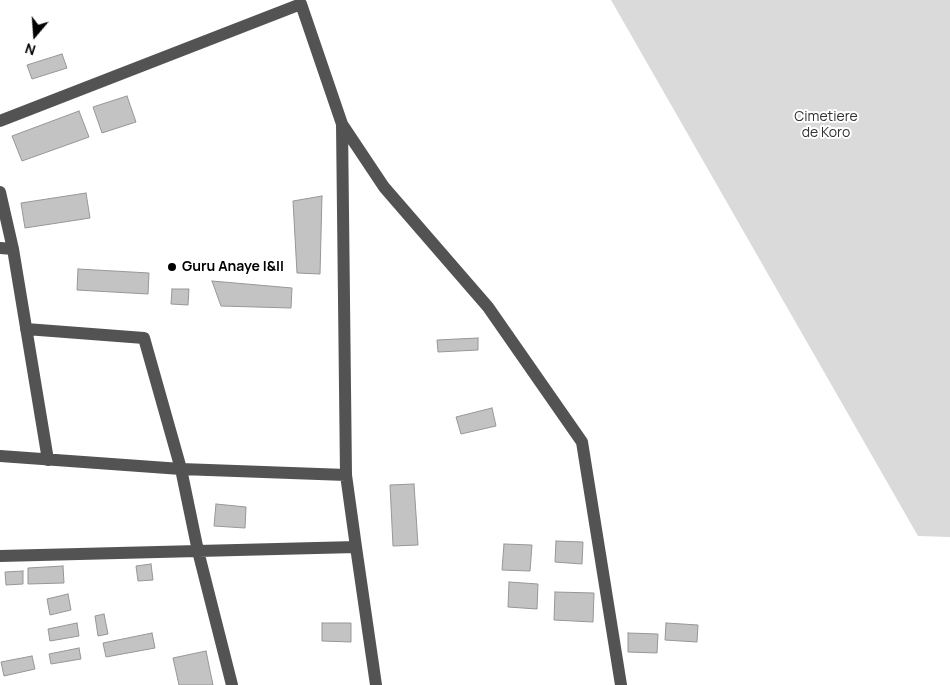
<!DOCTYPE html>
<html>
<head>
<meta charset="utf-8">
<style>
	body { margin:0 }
	#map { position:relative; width:950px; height:685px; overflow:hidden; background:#fff; font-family:Manrope,sans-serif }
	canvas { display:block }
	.north { position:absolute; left:10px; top:10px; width:50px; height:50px; -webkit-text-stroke:4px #fff; paint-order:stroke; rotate:198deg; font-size:14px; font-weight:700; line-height:20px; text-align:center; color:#000 }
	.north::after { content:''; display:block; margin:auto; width:18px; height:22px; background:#000; clip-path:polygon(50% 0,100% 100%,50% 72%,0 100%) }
</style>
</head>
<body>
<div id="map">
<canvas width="950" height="685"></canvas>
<div class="north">N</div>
</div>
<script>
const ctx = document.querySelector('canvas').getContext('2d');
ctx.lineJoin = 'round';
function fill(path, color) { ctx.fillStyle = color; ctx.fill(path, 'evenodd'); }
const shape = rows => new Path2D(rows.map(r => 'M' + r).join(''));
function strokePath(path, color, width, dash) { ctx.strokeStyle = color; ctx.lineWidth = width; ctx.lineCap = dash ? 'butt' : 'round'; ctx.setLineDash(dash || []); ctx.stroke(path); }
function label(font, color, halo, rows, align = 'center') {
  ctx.font = font + ' Manrope,sans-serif'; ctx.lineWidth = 4; ctx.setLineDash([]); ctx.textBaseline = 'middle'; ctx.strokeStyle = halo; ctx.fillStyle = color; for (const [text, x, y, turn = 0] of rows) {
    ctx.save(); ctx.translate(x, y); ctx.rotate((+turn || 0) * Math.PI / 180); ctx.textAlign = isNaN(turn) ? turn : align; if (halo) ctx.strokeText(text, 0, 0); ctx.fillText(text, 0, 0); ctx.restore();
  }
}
const green = shape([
	[611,0,950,0,950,537,918,536]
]);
const building = shape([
	[62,54,67,68,32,79,27,65,62,54],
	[127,96,136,122,102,133,93,107,127,96],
	[79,111,89,137,22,161,12,136,79,111],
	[86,193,90,218,25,228,21,203,86,193],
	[322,196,320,274,297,273,293,201,322,196],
	[78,269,149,273,148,294,77,290,78,269],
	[212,281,292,288,291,308,221,306,212,281],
	[172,289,189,289,188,305,171,304,172,289],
	[478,338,478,350,438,352,437,340,478,338],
	[492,408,496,426,461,434,456,417,492,408],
	[414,484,418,545,393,546,390,485,414,484],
	[216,504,246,507,245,528,214,526,216,504],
	[556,541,583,542,582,564,555,562,556,541],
	[504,544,532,545,530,571,502,570,504,544],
	[151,564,153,580,138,581,136,566,151,564],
	[63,566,64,583,28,584,28,568,63,566],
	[23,571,23,584,6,585,5,572,23,571],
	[509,582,538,584,537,609,508,607,509,582],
	[555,592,594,593,593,622,554,620,555,592],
	[68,594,71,610,50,615,47,599,68,594],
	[104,614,108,634,98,636,95,616,104,614],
	[77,623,79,636,50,641,48,629,77,623],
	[322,623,351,623,351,642,322,641,322,623],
	[666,623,698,625,697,642,665,640,666,623],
	[152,633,155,648,106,657,103,643,152,633],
	[628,633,658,634,657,653,628,652,628,633],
	[79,648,81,659,51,664,49,654,79,648],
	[206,651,213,685,179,685,173,658,206,651],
	[32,656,35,669,4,676,1,662,32,656]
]);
const minor = shape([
	[0,121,301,4,342,124,384,187,488,307,582,442,621,685],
	[342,124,346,475,356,547],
	[0,192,13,249],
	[0,248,13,249,48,460],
	[26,329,144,338,181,469,198,551,232,685],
	[0,456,181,469,346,475],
	[0,556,356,547,376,685]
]);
const markers = [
	[172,267,5,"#000"]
];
const parkNames = [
	["Cimetiere",826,117],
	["de Koro",826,133]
];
const poiNames = [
	["Guru Anaye I&II",182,267]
];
fill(green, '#dadada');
fill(building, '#c3c3c3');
strokePath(building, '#979797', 1);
strokePath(minor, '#535353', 12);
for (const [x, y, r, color] of markers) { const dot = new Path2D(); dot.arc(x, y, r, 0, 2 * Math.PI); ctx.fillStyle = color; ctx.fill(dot); strokePath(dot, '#fff', 2); }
label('14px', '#313131', '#fff', parkNames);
label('bold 14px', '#000', '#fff', poiNames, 'left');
</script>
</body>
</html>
